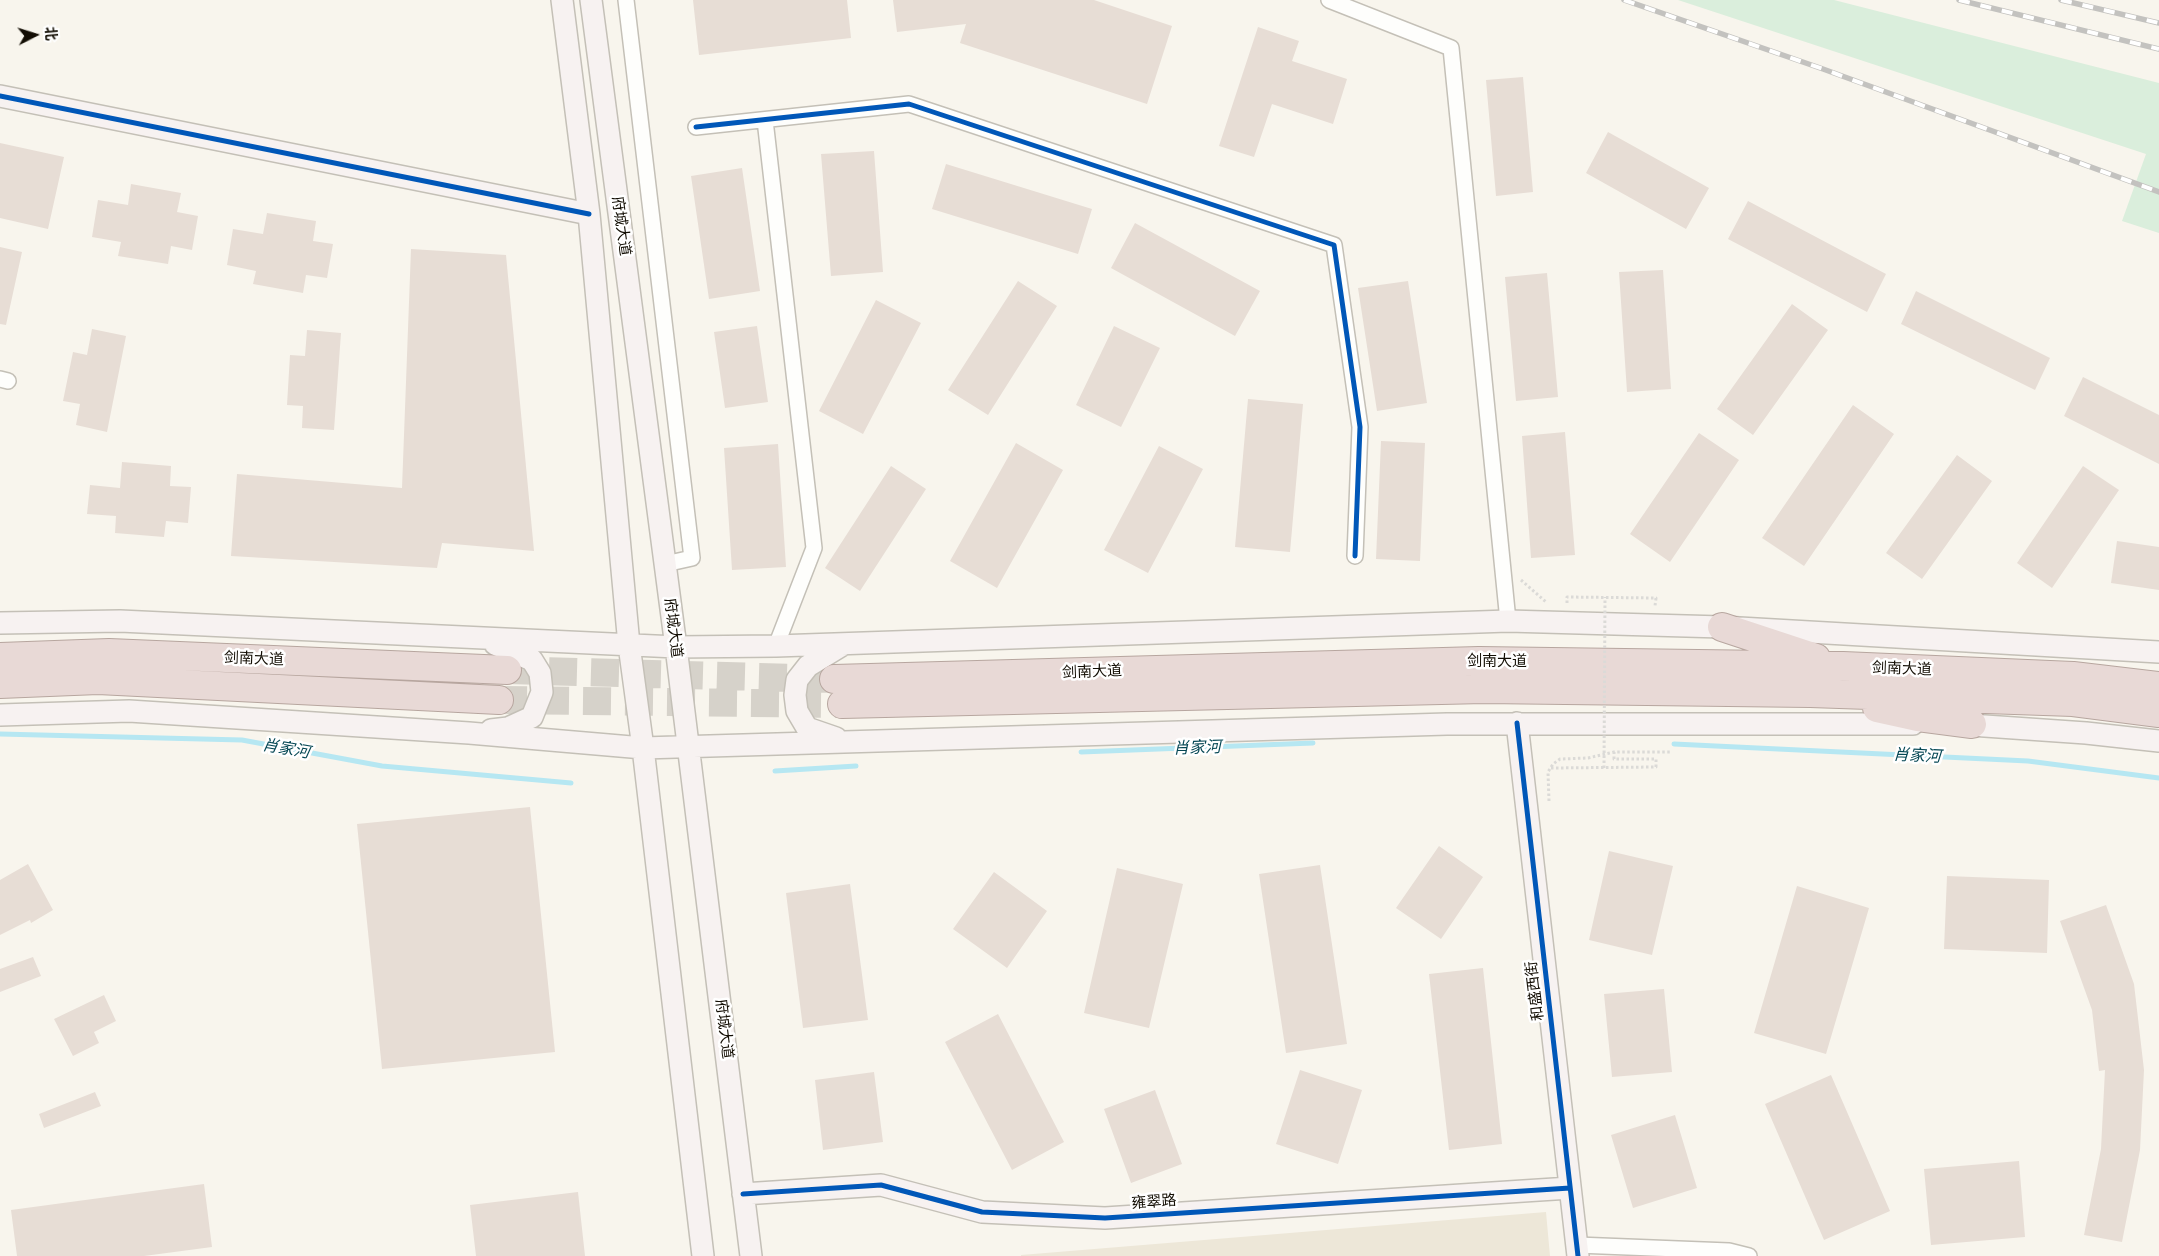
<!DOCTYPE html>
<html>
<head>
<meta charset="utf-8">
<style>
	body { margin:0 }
	#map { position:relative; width:2159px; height:1256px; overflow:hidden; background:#f8f5ed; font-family:Figtree,"Noto Sans SC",sans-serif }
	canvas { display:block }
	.north { position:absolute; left:10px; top:10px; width:50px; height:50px; -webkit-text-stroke:4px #fff; paint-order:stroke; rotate:85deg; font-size:14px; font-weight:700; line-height:20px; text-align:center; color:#130e04 }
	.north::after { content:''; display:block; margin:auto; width:18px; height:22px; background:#130e04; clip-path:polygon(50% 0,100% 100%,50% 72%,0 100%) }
</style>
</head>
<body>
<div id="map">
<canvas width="2159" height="1256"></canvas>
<div class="north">北</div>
</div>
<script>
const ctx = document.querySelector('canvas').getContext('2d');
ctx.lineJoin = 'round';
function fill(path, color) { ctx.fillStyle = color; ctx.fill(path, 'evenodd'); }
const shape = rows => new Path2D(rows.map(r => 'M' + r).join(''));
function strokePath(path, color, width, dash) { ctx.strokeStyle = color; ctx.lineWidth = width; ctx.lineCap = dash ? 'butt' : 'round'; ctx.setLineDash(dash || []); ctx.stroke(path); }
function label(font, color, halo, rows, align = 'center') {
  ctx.font = font + ' Figtree,"Noto Sans SC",sans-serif'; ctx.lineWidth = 5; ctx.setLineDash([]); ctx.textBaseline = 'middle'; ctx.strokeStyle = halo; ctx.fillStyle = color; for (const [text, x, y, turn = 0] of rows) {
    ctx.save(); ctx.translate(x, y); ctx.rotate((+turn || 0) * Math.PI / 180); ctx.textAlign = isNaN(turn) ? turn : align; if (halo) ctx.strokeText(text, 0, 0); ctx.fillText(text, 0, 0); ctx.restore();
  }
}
const education = shape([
	[1546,1212,1550,1256,1021,1256,1021,1255]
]);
const green = shape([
	[1678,0,1834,0,2159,83,2159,233,2122,221,2146,154]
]);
const stream = shape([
	[0,734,242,740,382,766,571,783],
	[1674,744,2028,761,2159,778],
	[1081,752,1313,743],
	[775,771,856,766]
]);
const building = shape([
	[693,0,847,0,851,38,699,55],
	[893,0,1094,0,1172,26,1147,104,960,43,966,24,897,32],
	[1258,27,1299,41,1292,61,1347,79,1333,124,1272,104,1254,157,1219,146],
	[1523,77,1533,192,1496,196,1486,80],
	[1608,132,1709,188,1686,229,1586,173],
	[0,143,64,157,48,229,0,218],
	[874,151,883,272,831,276,821,154],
	[946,164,1092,209,1078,254,932,209],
	[742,168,760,291,709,299,691,176],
	[131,184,181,193,177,212,198,216,192,250,171,246,168,264,118,256,121,242,92,237,98,200,128,205],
	[1748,201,1886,274,1867,312,1728,239],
	[267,213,316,221,313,241,333,244,327,278,306,275,303,293,253,284,256,271,227,265,233,229,263,234],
	[1135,223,1260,291,1235,336,1111,268],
	[0,247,22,252,6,325,0,324],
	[411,249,506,255,534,551,442,543,437,568,231,556,237,474,402,488],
	[1663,270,1671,389,1627,392,1619,272],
	[1547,273,1558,397,1516,401,1505,277],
	[1018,281,1057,306,988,415,948,390],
	[1408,281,1427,403,1377,411,1358,288],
	[1916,291,2050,358,2035,390,1901,324],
	[876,300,921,323,863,434,819,411],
	[1792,304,1828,330,1753,435,1717,409],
	[757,326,768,402,725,408,714,332],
	[1114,326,1160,348,1121,427,1076,405],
	[92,329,126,336,107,432,76,425,80,404,63,401,73,352,87,355],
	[307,330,341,333,334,430,302,428,303,406,287,405,290,355,305,356],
	[2083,377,2159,415,2159,464,2064,416],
	[1248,399,1303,404,1290,552,1235,547],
	[1853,405,1894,434,1804,566,1762,538],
	[1565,432,1575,555,1531,558,1522,436],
	[1699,433,1739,460,1670,562,1630,534],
	[1381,441,1425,443,1420,561,1376,559],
	[1016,443,1063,470,997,588,950,561],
	[778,444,786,567,732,570,724,448],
	[1159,446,1203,469,1148,573,1104,550],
	[1957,455,1992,481,1922,579,1886,553],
	[122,462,171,466,170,486,191,487,188,523,166,521,164,537,115,533,116,516,87,514,90,485,120,488],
	[891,466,926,489,860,591,825,568],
	[2083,466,2119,490,2052,588,2017,563],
	[2117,541,2159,547,2159,590,2111,583],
	[530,807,555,1052,382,1069,357,824],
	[1439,846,1483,877,1441,939,1396,908],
	[1609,851,1673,866,1652,955,1589,940],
	[28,864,53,910,31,923,30,920,0,935,0,880],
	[1320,865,1347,1044,1286,1053,1259,874],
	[1117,868,1183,884,1149,1028,1084,1013],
	[994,872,1047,911,1007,968,953,929],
	[1947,876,2049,880,2047,953,1944,949],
	[850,884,868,1020,803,1028,786,893],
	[1797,886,1869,908,1826,1054,1754,1033],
	[2106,905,2134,984,2144,1070,2140,1150,2122,1242,2084,1235,2101,1149,2105,1070,2099,1071,2092,1010,2060,921],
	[33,957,41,976,0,992,0,969],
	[1483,968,1502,1144,1449,1150,1429,974],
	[1664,989,1672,1072,1612,1077,1604,994],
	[104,995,116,1021,94,1032,99,1043,73,1056,54,1019],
	[998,1014,1064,1142,1012,1170,945,1042],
	[1300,1070,1362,1090,1338,1164,1276,1144],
	[874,1072,883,1142,823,1150,815,1080],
	[1831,1075,1890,1211,1824,1240,1765,1104],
	[1155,1090,1182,1164,1131,1183,1104,1109],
	[95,1092,101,1106,44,1128,39,1114],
	[1675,1115,1697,1188,1633,1208,1611,1135],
	[2019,1161,2025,1237,1931,1245,1924,1169],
	[204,1184,212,1247,144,1256,17,1256,11,1210],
	[578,1192,585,1256,476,1256,470,1205]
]);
const highwayTunnel = shape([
	[507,670,834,679],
	[499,700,842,704]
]);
const path = shape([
	[1521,580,1546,602],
	[1567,603,1567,597,1656,598,1655,606],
	[1551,768,1656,767,1656,759,1614,759,1614,752],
	[1549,801,1548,772,1553,764,1560,759,1588,758,1614,752,1671,752]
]);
const street = shape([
	[626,0,692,558,665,564],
	[1329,0,1451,48,1508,621],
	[765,120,814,548,776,646],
	[696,127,909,104,1334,245,1360,427,1355,556],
	[0,379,8,381],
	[1577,1245,1729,1251,1749,1256]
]);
const secondary = shape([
	[562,0,589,214,629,645,643,748,703,1256],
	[591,0,676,647,751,1256],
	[0,96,589,214],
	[0,623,120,621,676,647,776,646,1508,621,1722,627,2159,652],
	[0,715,129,711,469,733,643,748,1447,724,1913,724],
	[1517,723,1578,1256],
	[1956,724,2086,733,2159,741],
	[491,730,508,728,532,717,542,692,540,673,532,660,495,644],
	[836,738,807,728,797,711,795,695,797,680,808,666,844,644],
	[743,1194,881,1185,982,1212,1105,1218,1570,1188]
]);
const highway = shape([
	[1722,627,1816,658],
	[0,657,109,653,507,670],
	[834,679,1479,661,1843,666,2073,676,2159,686],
	[0,684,98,680,499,700],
	[842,704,1484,689,1810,693,2073,702,2159,713],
	[1877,708,1918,717,1972,724]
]);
const rail = shape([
	[1624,0,1823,69,2159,192],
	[1959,0,2159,49],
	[2061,0,2159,23]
]);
const pathBridge = shape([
	[1604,768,1605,597]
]);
const cycleway = shape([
	[0,96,589,214],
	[696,127,909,104,1334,245,1360,427,1355,556],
	[1517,723,1578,1256],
	[743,1194,881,1185,982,1212,1105,1218,1570,1188]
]);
const streetNames = [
	["府城大道",621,226,82],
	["府城大道",673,628,83],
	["剑南大道",254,659,2],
	["剑南大道",1497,662],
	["剑南大道",1902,669,2],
	["剑南大道",1092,672,-2],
	["和盛西街",1535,991,-97],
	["府城大道",724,1029,83],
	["雍翠路",1154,1202,-4]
];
const waterNames = [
	["肖家河",1197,748,-2],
	["肖家河",286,749,10],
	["肖家河",1917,756,3]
];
fill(education, '#ede7d8');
fill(green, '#daeedc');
strokePath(stream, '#b6e7f2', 5);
fill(building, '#e7ddd5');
strokePath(highwayTunnel, '#d6d2ca', 28, [28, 14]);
strokePath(street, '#c4c0b7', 18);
strokePath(secondary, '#c4c0b7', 24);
strokePath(highway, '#b7a69f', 30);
strokePath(path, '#dbdad7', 3, [2.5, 2.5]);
strokePath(street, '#fefefc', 15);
strokePath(secondary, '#f7f2f1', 21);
strokePath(highway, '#e8d9d6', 28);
strokePath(rail, '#c3c2bf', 5.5);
strokePath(rail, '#fff', 4, [11]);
strokePath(pathBridge, '#dbdad7', 3, [2.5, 2.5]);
strokePath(cycleway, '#0057b8', 5);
label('15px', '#130e04', '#fff', streetNames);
label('italic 16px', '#054754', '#fff', waterNames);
</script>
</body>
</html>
